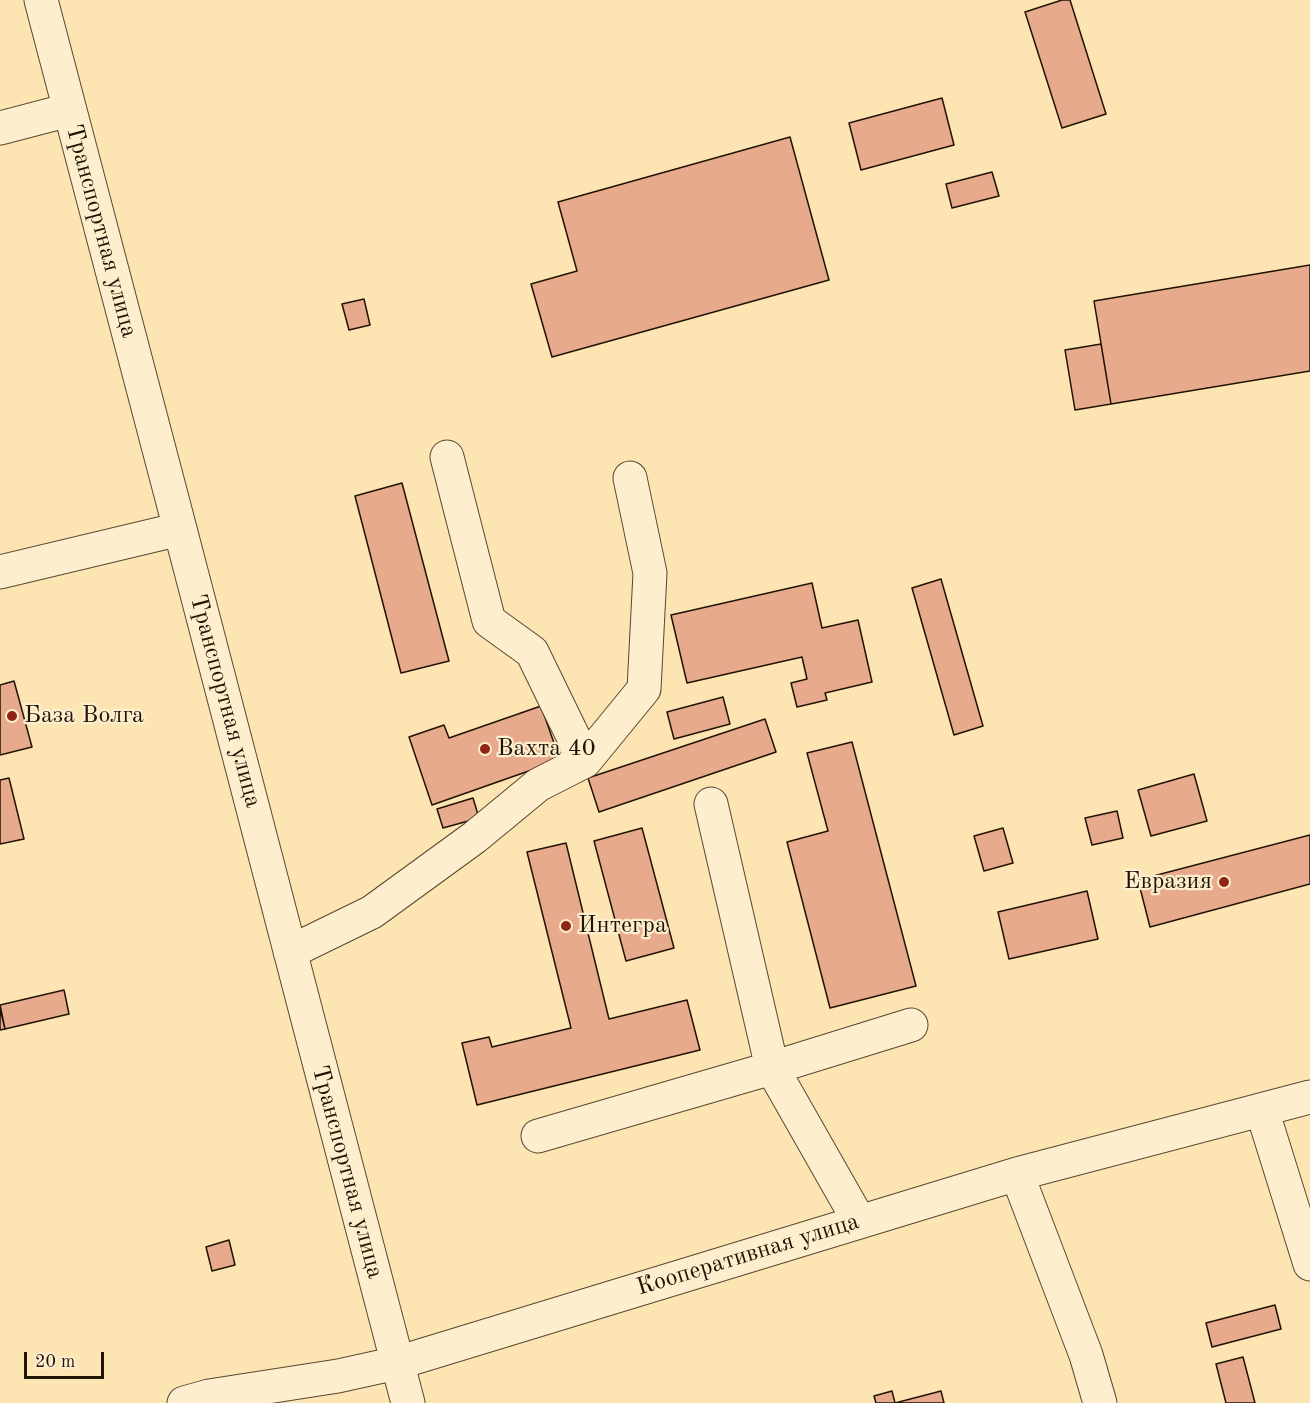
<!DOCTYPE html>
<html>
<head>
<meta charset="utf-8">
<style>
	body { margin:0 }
	#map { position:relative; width:1310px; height:1403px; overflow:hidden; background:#fce5b3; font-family:"Old Standard TT",serif }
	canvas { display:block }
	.scale { position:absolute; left:24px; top:1352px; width:80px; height:27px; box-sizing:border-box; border:3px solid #201304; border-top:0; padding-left:8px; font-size:18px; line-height:21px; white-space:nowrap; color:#201304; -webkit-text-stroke:4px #fdeece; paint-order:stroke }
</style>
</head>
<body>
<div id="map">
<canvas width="1310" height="1403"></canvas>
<div class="scale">20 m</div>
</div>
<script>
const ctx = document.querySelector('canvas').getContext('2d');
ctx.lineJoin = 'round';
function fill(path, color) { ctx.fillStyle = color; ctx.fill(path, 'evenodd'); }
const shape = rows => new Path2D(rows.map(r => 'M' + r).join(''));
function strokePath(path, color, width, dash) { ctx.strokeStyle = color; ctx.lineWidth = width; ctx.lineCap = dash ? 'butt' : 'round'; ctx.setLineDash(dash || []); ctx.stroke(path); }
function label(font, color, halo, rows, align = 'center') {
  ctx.font = font + ' "Old Standard TT",serif'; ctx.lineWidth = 4.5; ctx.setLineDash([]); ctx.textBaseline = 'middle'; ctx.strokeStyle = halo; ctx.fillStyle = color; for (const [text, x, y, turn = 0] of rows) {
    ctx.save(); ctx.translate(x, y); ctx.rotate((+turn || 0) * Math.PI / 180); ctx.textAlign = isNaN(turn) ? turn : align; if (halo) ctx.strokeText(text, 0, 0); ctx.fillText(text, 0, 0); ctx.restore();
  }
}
const building = shape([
	[1062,0,1070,0,1106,114,1062,128,1025,12,1062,0],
	[942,98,954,145,861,170,849,123,942,98],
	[790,137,829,280,552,357,531,284,577,271,558,202,790,137],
	[992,172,999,196,952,208,946,184,992,172],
	[1310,265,1310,371,1111,404,1094,301,1310,265],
	[364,299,370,325,349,330,342,304,364,299],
	[1101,344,1111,404,1075,410,1065,350,1101,344],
	[402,483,449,661,401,673,355,496,402,483],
	[941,579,983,726,954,735,912,588,941,579],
	[812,583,822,628,858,620,872,682,825,693,827,700,797,707,791,683,807,679,802,657,687,683,671,615,812,583],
	[14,681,32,747,0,755,0,685,14,681],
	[723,697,730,724,674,739,667,712,723,697],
	[541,706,560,760,432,805,409,737,444,725,449,738,541,706],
	[765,719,776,752,599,812,588,778,765,719],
	[852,742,916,986,830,1008,787,842,828,831,807,753,852,742],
	[1194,774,1207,821,1151,836,1138,790,1194,774],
	[9,778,24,839,0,844,0,780,9,778],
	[473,798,479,818,443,828,437,809,473,798],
	[1117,811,1123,838,1092,845,1085,818,1117,811],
	[642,828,674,948,626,961,594,841,642,828],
	[1003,828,1013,863,984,871,974,836,1003,828],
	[1310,835,1310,884,1150,927,1138,880,1310,835],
	[566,843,609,1019,687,1000,700,1050,477,1105,462,1043,489,1037,492,1047,571,1028,527,852,566,843],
	[1087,891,1098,939,1009,959,998,912,1087,891],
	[64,990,69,1014,5,1029,0,1005,64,990],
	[0,1009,5,1029,0,1030,0,1009],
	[229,1240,235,1265,212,1271,206,1247,229,1240],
	[1275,1305,1281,1329,1212,1347,1206,1323,1275,1305],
	[1243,1357,1255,1403,1226,1403,1216,1364,1243,1357],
	[892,1391,895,1403,941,1391,944,1403,876,1403,874,1396,892,1391]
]);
const minor = shape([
	[41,0,180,529,408,1403],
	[0,128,69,110],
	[447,457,489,621,532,652,585,761],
	[0,572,180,529],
	[711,804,772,1068,859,1221],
	[290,952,372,912,475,837,538,785,585,761,644,689,650,573,630,478],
	[1262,1110,1310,1264],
	[538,1136,772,1068,911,1025],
	[1017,1174,1086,1355,1100,1403],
	[184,1403,209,1396,338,1376,397,1363,1017,1174,1310,1097]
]);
const markers = [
	[12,716,6,"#8f2418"],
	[485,749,6,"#8f2418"],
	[1224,882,6,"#8f2418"],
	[566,926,6,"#8f2418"]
];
const streetNames = [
	["Транспортная улица",101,231,75],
	["Транспортная улица",225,701,75],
	["Транспортная улица",347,1172,75],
	["Кооперативная улица",748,1255,-17]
];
const poiNames = [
	["База Волга",24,716],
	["Вахта 40",497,749],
	["Евразия",1212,882,"right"],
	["Интегра",578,926]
];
fill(building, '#e7aa8c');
strokePath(building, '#201304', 1.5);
strokePath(minor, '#574830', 35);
strokePath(minor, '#fdeece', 33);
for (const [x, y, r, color] of markers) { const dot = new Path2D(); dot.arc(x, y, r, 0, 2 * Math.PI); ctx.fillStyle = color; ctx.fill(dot); strokePath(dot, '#fdeece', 2); }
label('24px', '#201304', '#fdeece', streetNames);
label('24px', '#201304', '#fdeece', poiNames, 'left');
</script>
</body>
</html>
